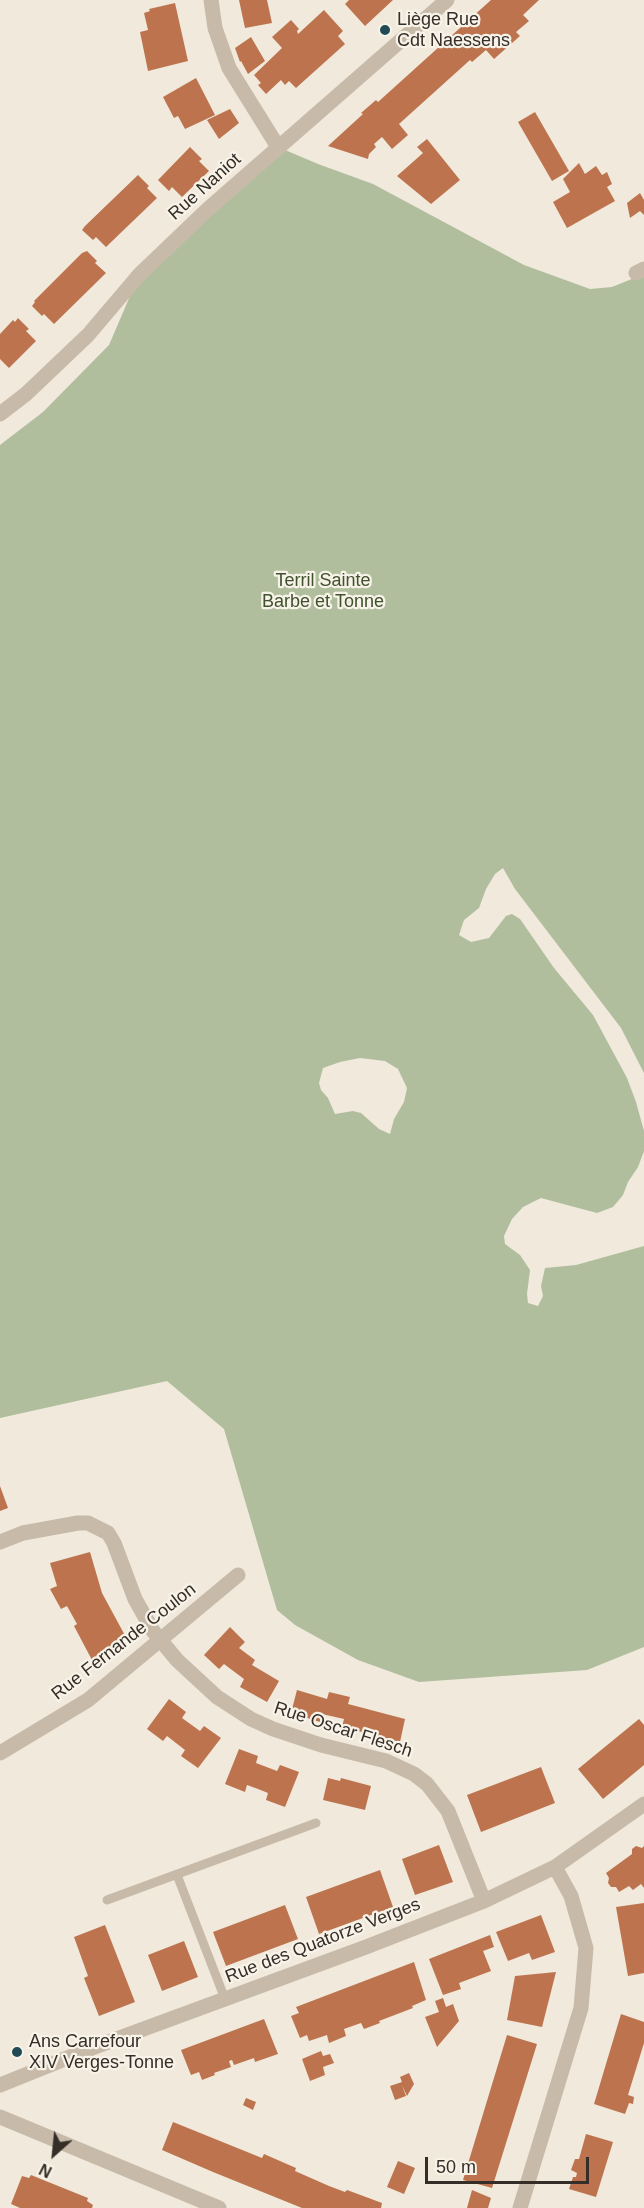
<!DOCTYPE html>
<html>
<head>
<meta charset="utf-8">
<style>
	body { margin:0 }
	#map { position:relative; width:644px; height:2208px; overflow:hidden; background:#f0e9dc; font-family:Helvetica,sans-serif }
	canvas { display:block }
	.north { position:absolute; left:24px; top:2124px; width:60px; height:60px; -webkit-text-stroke:4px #f8f3e8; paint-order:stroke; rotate:207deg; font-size:16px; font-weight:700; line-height:24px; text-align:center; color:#352e28 }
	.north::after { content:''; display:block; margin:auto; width:21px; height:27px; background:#352e28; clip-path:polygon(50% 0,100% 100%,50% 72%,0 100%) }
	.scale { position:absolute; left:425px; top:2157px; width:164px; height:27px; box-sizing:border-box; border:3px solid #352e28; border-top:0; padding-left:8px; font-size:18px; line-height:21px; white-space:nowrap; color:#352e28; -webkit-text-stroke:4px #f8f3e8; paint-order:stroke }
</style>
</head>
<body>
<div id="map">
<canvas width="644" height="2208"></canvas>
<div class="north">N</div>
<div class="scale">50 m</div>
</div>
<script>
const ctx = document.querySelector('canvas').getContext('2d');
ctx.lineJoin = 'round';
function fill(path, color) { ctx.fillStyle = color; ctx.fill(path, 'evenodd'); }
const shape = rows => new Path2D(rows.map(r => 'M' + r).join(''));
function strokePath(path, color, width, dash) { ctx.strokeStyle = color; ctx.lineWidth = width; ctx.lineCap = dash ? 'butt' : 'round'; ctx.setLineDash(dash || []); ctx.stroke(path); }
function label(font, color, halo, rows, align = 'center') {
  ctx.font = font + ' Helvetica,sans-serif'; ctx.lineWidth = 4.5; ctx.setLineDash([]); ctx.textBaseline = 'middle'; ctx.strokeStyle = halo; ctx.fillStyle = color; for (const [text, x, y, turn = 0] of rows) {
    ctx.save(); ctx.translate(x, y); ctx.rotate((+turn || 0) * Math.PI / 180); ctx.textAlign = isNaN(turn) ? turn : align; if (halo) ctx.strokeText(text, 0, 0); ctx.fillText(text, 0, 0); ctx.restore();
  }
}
const green = shape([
	[278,147,318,164,373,184,524,265,590,289,612,287,644,274,644,1073,621,1028,515,889,503,868,495,874,486,889,479,908,464,920,459,935,471,942,489,938,506,916,512,914,520,919,554,968,593,1015,627,1078,636,1102,644,1131,644,1151,638,1167,628,1182,623,1195,613,1207,597,1213,541,1198,523,1207,512,1219,504,1236,505,1244,520,1255,530,1270,527,1294,528,1303,538,1306,543,1296,541,1286,545,1268,576,1265,644,1246,644,1647,587,1670,419,1682,358,1660,295,1625,277,1610,224,1429,167,1381,0,1418,0,445,43,412,109,345,139,275],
	[360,1058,385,1061,398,1069,407,1088,404,1102,394,1119,390,1134,379,1129,361,1113,353,1111,335,1114,328,1098,321,1090,319,1083,323,1068,340,1062]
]);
const building = shape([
	[239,0,267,0,272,23,245,28],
	[349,0,393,0,365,26,345,4],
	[491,0,539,0,523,15,529,21,516,32,520,36,494,59,486,50,472,62,470,60,399,124,408,135,392,149,382,137,374,144,376,147,369,154,368,159,328,146,363,114,361,113,376,100,378,102],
	[175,3,188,61,148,71,140,32,148,30,144,13,150,11,149,9],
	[324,10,343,31,338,36,345,44,296,88,289,81,285,85,281,80,266,94,258,85,261,83,254,75,282,48,272,37,291,20,299,29,297,31,298,34],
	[251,37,265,61,248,74,241,61,240,62,235,48],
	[196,78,215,115,185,129,178,116,174,118,163,97],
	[230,109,239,123,219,139,207,120],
	[535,112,569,171,552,181,518,122],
	[427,139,460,180,431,204,397,176,423,153,417,147],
	[190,147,202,159,199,161,209,171,182,197,172,187,169,191,158,180],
	[579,163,585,174,596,166,602,175,607,172,612,184,607,187,615,201,567,228,553,202,570,192,563,179],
	[138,175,149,186,147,188,157,198,106,247,96,237,93,240,82,230,85,226],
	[640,193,644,200,644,215,640,211,630,218,627,203],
	[87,251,97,261,95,263,106,273,54,324,44,314,42,316,32,306,35,302,34,301,82,253],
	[18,318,29,329,26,331,36,341,9,368,0,359,0,334,13,320,15,322],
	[0,1486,8,1508,0,1511],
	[90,1552,102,1593,128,1641,92,1660,74,1626,77,1624,67,1606,61,1609,50,1589,57,1586,50,1563],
	[230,1627,245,1642,239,1648,255,1660,252,1665,279,1681,267,1702,240,1687,244,1679,224,1664,219,1669,204,1655],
	[297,1690,327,1699,329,1692,350,1697,348,1704,405,1719,400,1742,342,1727,344,1719,322,1714,320,1722,291,1713],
	[169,1699,186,1712,182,1718,200,1731,204,1726,221,1738,198,1768,181,1756,185,1750,167,1736,163,1741,147,1729],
	[639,1719,644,1725,644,1765,603,1799,578,1769],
	[239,1749,258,1756,256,1763,277,1771,280,1765,299,1772,285,1807,266,1800,268,1793,258,1789,247,1785,245,1792,225,1784],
	[541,1767,555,1803,481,1832,467,1795],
	[328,1778,340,1781,341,1778,371,1786,365,1810,323,1800],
	[439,1845,453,1882,415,1895,402,1859],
	[636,1846,642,1848,644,1846,644,1888,641,1884,633,1890,629,1886,619,1892,616,1887,611,1887,608,1883,609,1878,606,1873,632,1854,632,1849],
	[380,1870,393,1907,319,1934,306,1897],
	[644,1903,644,1973,628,1976,616,1907],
	[285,1905,298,1939,226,1966,213,1932],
	[541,1915,555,1952,532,1960,529,1953,508,1961,496,1932],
	[105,1925,135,2002,99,2016,84,1978,88,1976,74,1937],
	[490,1935,494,1947,483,1951,491,1971,459,1983,461,1989,443,1995,429,1959],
	[184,1941,198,1977,162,1991,148,1955],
	[414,1962,426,2000,412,2006,413,2008,379,2021,380,2023,364,2029,361,2023,344,2029,346,2036,329,2043,327,2035,309,2041,307,2035,300,2038,291,2016,299,2013,296,2007],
	[556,1972,542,2027,507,2020,515,1976],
	[443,1998,446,2007,453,2004,459,2021,437,2047,425,2017,439,2012,435,2001],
	[621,2014,644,2022,644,2043,628,2095,634,2097,633,2104,629,2103,625,2114,594,2104],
	[264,2019,278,2054,255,2062,254,2058,234,2065,232,2060,229,2061,231,2067,214,2073,215,2075,202,2080,199,2072,191,2075,181,2050],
	[507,2035,537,2044,492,2188,463,2180],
	[321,2051,323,2056,330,2054,334,2063,323,2067,325,2075,310,2081,302,2059],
	[409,2073,414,2084,407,2096,402,2085,406,2096,395,2100,390,2086,402,2082,400,2077],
	[246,2098,256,2102,253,2110,243,2105],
	[173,2122,262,2158,264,2154,296,2168,295,2171,329,2186,345,2192,347,2190,382,2203,381,2208,302,2208,213,2172,162,2150],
	[586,2134,613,2142,596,2197,569,2189,573,2177,576,2177,577,2173,571,2170,575,2159,579,2159],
	[398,2161,415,2168,404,2194,387,2187],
	[31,2175,88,2198,87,2201,93,2205,92,2208,20,2208,11,2204,22,2176,29,2178],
	[472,2190,491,2198,488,2208,467,2208]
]);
const service = shape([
	[177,1875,225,1999],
	[107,1900,316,1823]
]);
const minor = shape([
	[211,0,215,28,229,68,278,147],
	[636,273,644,269],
	[0,414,26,394,88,335,139,275,207,210,447,0],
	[0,1542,23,1533,78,1523,88,1523,108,1533,114,1543,135,1599,153,1631,177,1660,217,1697,251,1719,273,1729,321,1745,386,1761,414,1774,427,1784,448,1811,484,1901],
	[0,1753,88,1700,238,1575],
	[0,2085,92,2048,366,1947,484,1901,555,1867,644,1804],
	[520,2208,581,2008,586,1948,571,1896,555,1867]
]);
const tertiary = shape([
	[0,2117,219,2208]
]);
const markers = [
	[385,30,6,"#214b54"],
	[17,2052,6,"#214b54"]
];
const poiNames = [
	["Liège Rue",397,20],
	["Cdt Naessens",397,41],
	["Ans Carrefour",29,2042],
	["XIV Verges-Tonne",29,2063]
];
const streetNames = [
	["Rue Naniot",205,187,-42],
	["Rue Fernande Coulon",124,1642,-38],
	["Rue Oscar Flesch",343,1730,18],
	["Rue des Quatorze Verges",323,1941,-21]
];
const parkNames = [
	["Terril Sainte",323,581],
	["Barbe et Tonne",323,602]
];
fill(green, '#b0be9d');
fill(building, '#bd744e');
strokePath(service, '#c7baa9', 9);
strokePath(minor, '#c7baa9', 15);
strokePath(tertiary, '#c7baa9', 15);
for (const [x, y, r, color] of markers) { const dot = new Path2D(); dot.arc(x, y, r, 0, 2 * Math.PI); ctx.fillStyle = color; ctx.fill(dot); strokePath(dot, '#f8f3e8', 2); }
label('18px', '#352e28', '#f8f3e8', poiNames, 'left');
label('18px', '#352e28', '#f8f3e8', streetNames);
label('18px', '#41522e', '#f8f3e8', parkNames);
</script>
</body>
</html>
